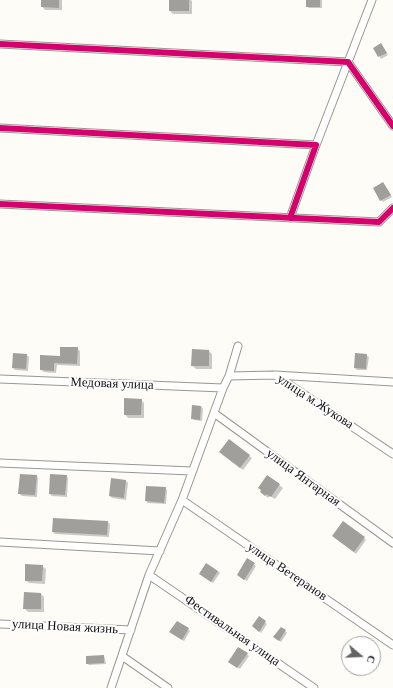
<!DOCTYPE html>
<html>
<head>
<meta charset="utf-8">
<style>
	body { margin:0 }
	#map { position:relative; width:393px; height:688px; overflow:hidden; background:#fdfcf7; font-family:"Times New Roman",serif }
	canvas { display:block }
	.north { position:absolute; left:341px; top:636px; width:40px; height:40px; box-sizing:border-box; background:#fff; border:1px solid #a0a0a0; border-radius:50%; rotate:109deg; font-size:11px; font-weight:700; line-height:16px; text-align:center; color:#111 }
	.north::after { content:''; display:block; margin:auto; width:14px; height:18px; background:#646362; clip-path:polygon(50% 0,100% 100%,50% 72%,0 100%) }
</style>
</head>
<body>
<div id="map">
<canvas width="393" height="688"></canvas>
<div class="north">С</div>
</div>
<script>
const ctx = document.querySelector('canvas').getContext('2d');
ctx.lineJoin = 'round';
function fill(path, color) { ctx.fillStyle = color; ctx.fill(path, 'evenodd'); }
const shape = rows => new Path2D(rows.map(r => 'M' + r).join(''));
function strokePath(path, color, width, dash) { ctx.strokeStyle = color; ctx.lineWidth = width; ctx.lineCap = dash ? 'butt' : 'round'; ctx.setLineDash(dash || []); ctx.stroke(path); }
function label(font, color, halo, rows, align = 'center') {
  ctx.font = font + ' "Times New Roman",serif'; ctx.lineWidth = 4; ctx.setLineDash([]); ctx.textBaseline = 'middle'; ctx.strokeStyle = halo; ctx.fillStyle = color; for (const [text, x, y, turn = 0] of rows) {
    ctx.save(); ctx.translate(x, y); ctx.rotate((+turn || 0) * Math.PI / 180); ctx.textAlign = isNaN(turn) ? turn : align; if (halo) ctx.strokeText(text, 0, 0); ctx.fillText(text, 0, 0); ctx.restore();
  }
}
const shadow = shape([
	[42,0,62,0,62,10,45,10,42,6],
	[170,0,191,0,192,1,192,14,173,14,170,11],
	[307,0,322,0,322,8,309,8,307,6],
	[381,45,388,55,381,59,375,48],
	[383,183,392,197,383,202,381,200],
	[77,348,80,351,80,366,57,365,56,373,44,372,41,369],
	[209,351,212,354,212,369,196,369,192,365],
	[27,355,29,357,28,371,15,370,13,368],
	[366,355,369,357,367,370,357,370,355,368],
	[141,400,144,403,144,418,128,418,125,414],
	[201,406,203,409,202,421,194,420,192,418],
	[229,440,252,458,243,470,222,454],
	[36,476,38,478,37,497,22,496,20,494],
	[66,476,68,478,67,497,52,496,50,494],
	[268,476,283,488,275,499,270,496,268,498,261,492],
	[126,481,128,483,126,500,112,498,110,496],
	[165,488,167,490,166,504,148,503,146,501],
	[108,522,110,524,109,537,55,534,53,532],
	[335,538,364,538,366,540,356,554],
	[248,560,256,566,247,581,240,577],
	[42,566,46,569,45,584,29,583,26,580],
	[218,571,220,573,213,583,202,576],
	[41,594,44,597,44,612,28,612,24,608],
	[259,618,267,624,261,633,255,628],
	[188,629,190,631,184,641,173,634],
	[285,631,287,633,281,642,277,639],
	[361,641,366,644,359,644],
	[247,654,249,656,240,669,232,664],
	[103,656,105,658,106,664,89,665,87,663]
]);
const building = shape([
	[41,0,59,0,59,8,41,7],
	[169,0,189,0,189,11,169,11],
	[306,0,320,0,320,7,306,7],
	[381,43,387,53,378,57,373,48],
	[383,182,391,195,380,201,373,188],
	[60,347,78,347,77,364,54,363,54,371,40,370,40,355,60,356],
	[192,349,209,350,209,366,191,366],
	[13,353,27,354,26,369,12,368],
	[355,353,367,354,366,369,354,368],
	[124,398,142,399,141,415,124,415],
	[192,405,201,406,200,420,191,419],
	[229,439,250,455,240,468,219,452],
	[20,474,37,475,35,495,18,494],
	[50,474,67,475,65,495,49,494],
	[267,475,280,484,271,497,266,494,265,496,260,492,261,490,258,488],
	[111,478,126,480,124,498,109,496],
	[146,486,166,487,164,503,145,501],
	[53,518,108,521,107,535,52,532],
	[343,521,365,537,354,552,332,536],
	[247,558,255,563,244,580,237,575],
	[206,563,218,571,211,582,199,574],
	[25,564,43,565,42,581,25,581],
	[24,592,41,593,41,609,23,609],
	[259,616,266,621,259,632,252,626],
	[177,621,189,628,182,640,169,632],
	[281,627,286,630,279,641,273,637],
	[238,647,248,653,237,668,228,662],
	[104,655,104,663,86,664,86,656]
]);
const minor = shape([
	[0,44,348,62,393,126],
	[0,128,316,145,290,218],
	[316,145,372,0],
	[0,204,379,222,393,208],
	[275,375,393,382],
	[229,376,275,375,393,454],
	[0,379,223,388],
	[214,413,393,543],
	[0,463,192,471],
	[182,500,393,645],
	[0,542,160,551],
	[149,575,314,688],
	[0,624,131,630],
	[122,656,168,688],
	[111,688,149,575,182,500,223,388,229,376,238,346]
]);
const cycleway = shape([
	[0,44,348,62,393,126],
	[0,128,316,145,290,218],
	[0,204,379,222,393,208]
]);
const streetNames = [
	["Медовая улица",112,384,2],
	["улица м.Жукова",315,402,33],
	["улица Янтарная",303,478,36],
	["улица Ветеранов",287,572,34],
	["улица Новая жизнь",65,627,3],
	["Фестивальная улица",232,631,35]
];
fill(shadow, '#0003');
fill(building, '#a19f9c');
strokePath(minor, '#979795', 9);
strokePath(minor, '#fffffe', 7);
strokePath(cycleway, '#d6006c', 6);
label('13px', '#111', '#fff', streetNames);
</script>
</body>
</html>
